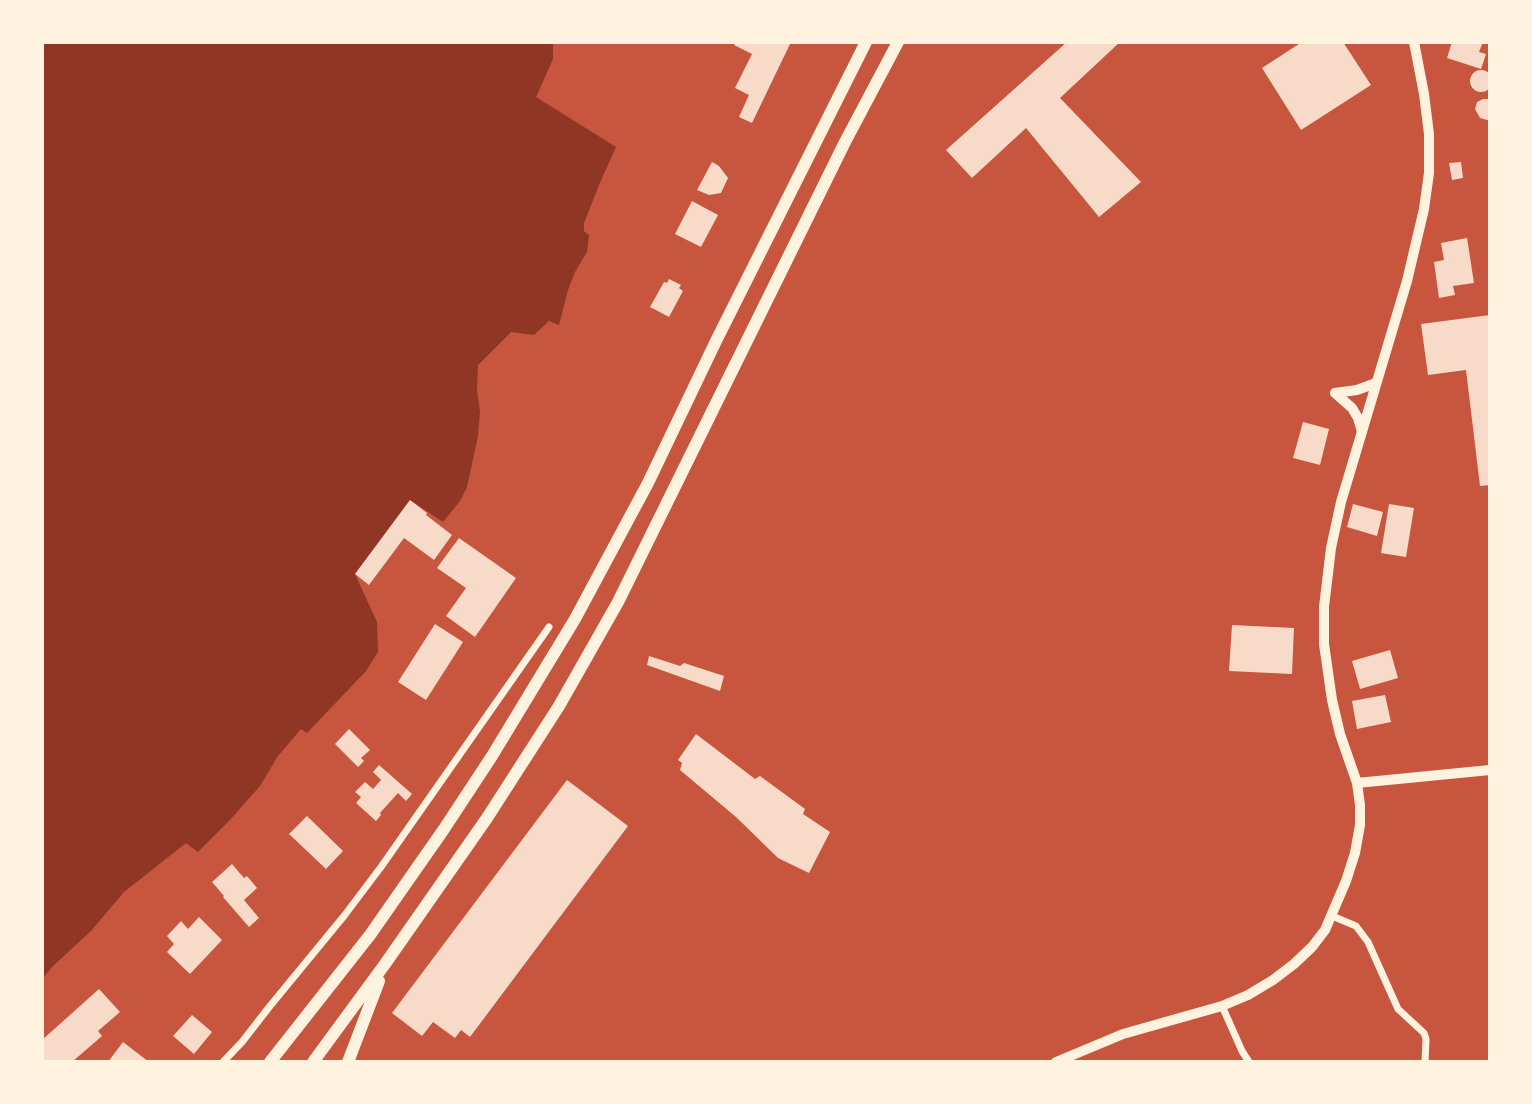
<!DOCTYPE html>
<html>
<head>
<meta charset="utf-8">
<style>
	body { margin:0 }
	#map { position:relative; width:1532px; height:1104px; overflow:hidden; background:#c8553d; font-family:"Space Grotesk",sans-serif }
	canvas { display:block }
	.frame { position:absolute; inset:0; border:44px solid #fff3e0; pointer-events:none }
</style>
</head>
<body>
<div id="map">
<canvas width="1532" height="1104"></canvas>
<div class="frame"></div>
</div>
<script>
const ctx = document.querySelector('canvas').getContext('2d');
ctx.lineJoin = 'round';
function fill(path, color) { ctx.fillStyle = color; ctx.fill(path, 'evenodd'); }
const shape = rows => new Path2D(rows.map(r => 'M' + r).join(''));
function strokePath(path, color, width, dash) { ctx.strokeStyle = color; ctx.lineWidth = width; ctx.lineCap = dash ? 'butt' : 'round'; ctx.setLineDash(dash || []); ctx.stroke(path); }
const water = shape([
	[42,42,553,42,553,59,536,97,616,147,599,185,584,223,584,231,589,235,587,252,575,272,568,290,559,325,549,321,534,335,511,332,478,365,477,390,480,412,478,436,467,487,460,501,443,522,410,500,355,574,377,622,378,652,366,671,307,733,301,729,278,756,260,786,229,821,198,852,186,843,124,892,91,931,52,967,42,979]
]);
const building = shape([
	[736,42,791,42,752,123,739,117,749,95,735,88,752,54,734,45],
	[1067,42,1120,42,1060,98,1141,182,1099,217,1026,128,972,178,946,150],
	[1302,42,1343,42,1371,85,1301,130,1262,68],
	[1452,42,1483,42,1479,52,1486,54,1481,69,1447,58],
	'1470 81a11 11 0 1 1 22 0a11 11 0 1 1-22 0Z',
	[1483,99,1490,99,1490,119,1487,120,1480,118,1475,109,1477,102],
	[712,162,719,166,728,178,721,193,709,195,697,190],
	[1461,162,1463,178,1452,180,1449,163],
	[692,201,718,215,701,247,675,234],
	[1467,238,1474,283,1453,286,1455,295,1439,298,1434,262,1444,260,1441,243],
	[669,279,681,285,679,288,683,291,669,317,650,307,664,282,667,283],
	[1490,315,1490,485,1480,486,1466,370,1428,375,1421,324],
	[1303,422,1329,429,1320,465,1293,458],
	[410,500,427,513,426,515,452,535,434,560,404,538,369,585,355,574],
	[1353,504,1383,512,1377,536,1347,527],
	[1389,504,1414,508,1406,557,1381,553],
	[459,538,516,578,475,637,446,616,466,588,437,568],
	[435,624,463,642,426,700,398,682],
	[1232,625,1294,628,1292,674,1229,671],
	[1390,650,1398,678,1360,689,1352,661],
	[649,656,680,666,684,663,724,676,720,691,647,665],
	[1385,695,1391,722,1357,729,1352,701],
	[349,729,370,750,361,758,364,761,358,767,335,744],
	[696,734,755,779,760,776,805,809,803,814,830,832,809,873,778,858,736,817,680,770,682,763,678,760],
	[379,765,412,794,406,801,398,793,380,813,381,815,376,821,356,803,361,797,355,792,365,782,373,789,381,780,373,772],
	[567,780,628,826,470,1037,461,1030,455,1038,433,1022,422,1036,392,1013],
	[307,816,343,851,326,869,289,834],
	[232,864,244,878,247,876,257,888,244,900,259,918,249,927,223,897,224,896,212,882],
	[199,917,222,940,190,974,167,952,174,944,167,936,181,921,188,929],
	[99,989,120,1012,98,1031,102,1036,72,1062,42,1062,42,1040],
	[192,1015,212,1032,194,1054,173,1036],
	[123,1042,149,1062,108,1062]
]);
const minor = shape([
	[1332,916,1356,926,1368,942,1398,1009,1424,1033,1426,1039,1425,1062],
	[1222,1006,1242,1051,1249,1062],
	[223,1062,242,1042,270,1006,344,916,381,867,549,627]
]);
const tertiary = shape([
	[1335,393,1352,408,1358,418,1362,432],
	[1335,393,1357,390,1376,383],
	[1357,783,1490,770],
	[1056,1062,1123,1034,1222,1006,1248,995,1273,980,1294,964,1312,947,1325,930,1346,881,1355,853,1360,825,1360,805,1357,783,1340,734,1332,700,1324,644,1324,607,1331,548,1341,502,1407,281,1424,209,1429,173,1429,134,1424,94,1414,42]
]);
const trunk = shape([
	[270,1062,370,935,444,829,492,756,575,619,648,483,716,341,866,42],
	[313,1062,385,964,487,818,559,706,618,602,845,142,898,42],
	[348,1062,379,981]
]);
fill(water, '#8f3625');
fill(building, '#f7dbc8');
strokePath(minor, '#fff3e0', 7);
strokePath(tertiary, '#fff3e0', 10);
strokePath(trunk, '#fff3e0', 12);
</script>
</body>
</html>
